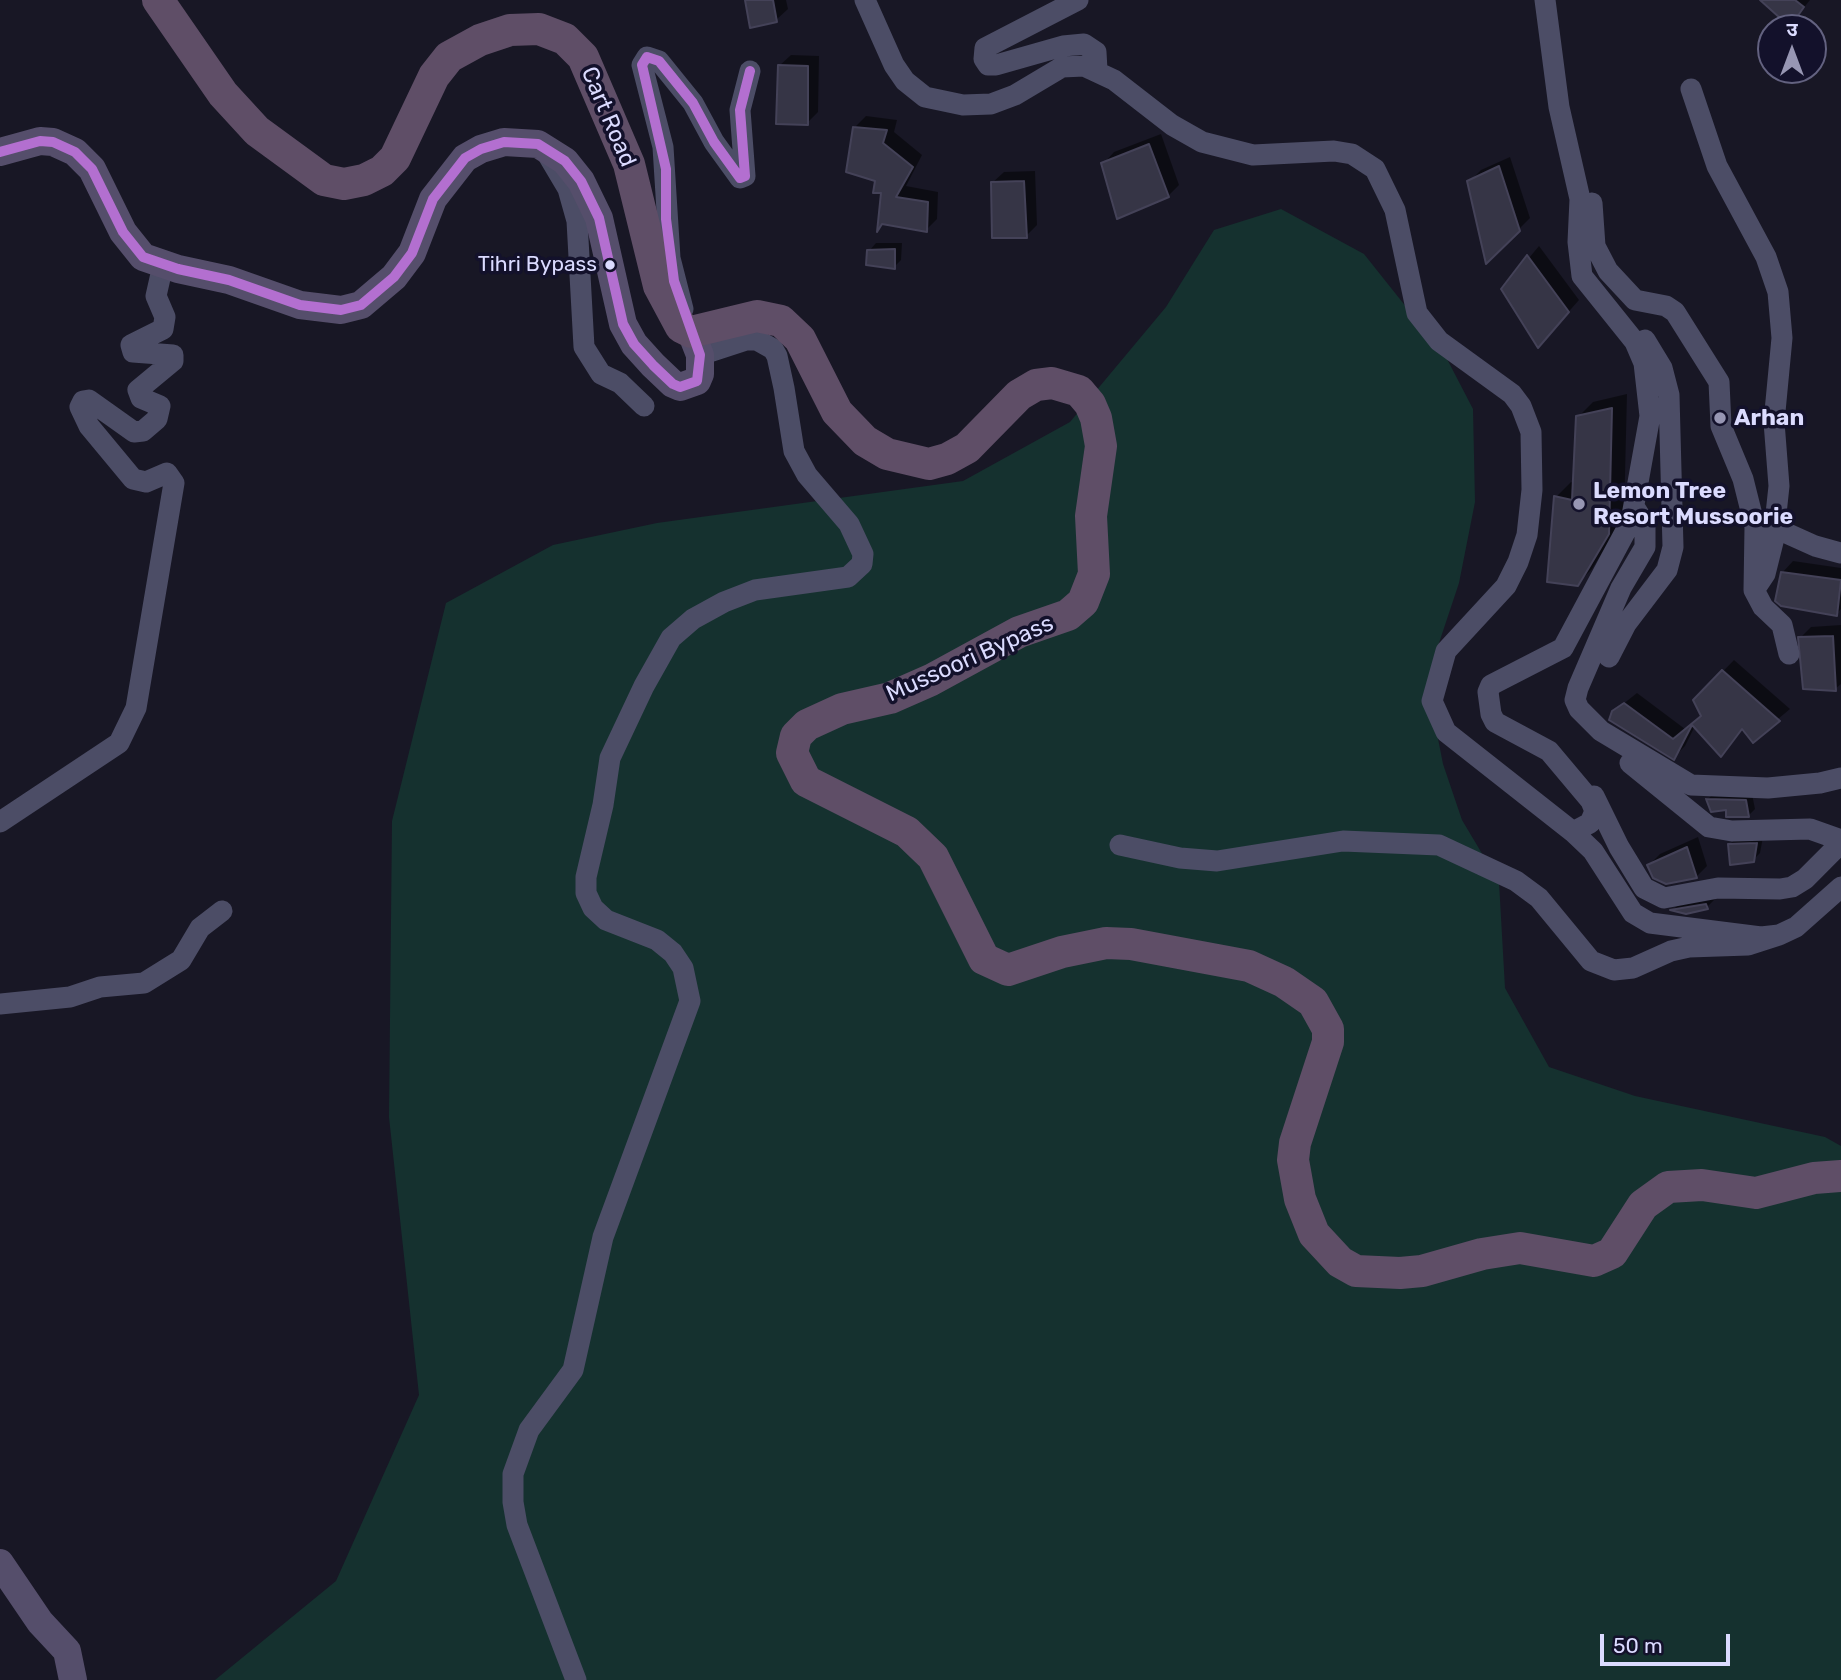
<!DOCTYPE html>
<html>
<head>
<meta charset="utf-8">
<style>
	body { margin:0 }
	#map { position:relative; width:1841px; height:1680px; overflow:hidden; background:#181725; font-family:Rubik,"Noto Sans Devanagari",sans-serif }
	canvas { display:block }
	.north { position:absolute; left:1757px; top:14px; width:70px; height:70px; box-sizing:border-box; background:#13112b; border:2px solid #636280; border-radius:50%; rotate:0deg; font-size:19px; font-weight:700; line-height:28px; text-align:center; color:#dbdbff }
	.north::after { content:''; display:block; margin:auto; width:24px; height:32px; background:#9796b3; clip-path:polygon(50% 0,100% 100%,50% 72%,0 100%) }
	.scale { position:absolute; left:1600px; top:1634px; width:130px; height:32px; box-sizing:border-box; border:4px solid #dbdbff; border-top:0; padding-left:9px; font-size:21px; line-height:24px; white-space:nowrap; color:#dbdbff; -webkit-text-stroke:5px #13112b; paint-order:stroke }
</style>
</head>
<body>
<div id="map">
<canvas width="1841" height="1680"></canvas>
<div class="north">उ</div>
<div class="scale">50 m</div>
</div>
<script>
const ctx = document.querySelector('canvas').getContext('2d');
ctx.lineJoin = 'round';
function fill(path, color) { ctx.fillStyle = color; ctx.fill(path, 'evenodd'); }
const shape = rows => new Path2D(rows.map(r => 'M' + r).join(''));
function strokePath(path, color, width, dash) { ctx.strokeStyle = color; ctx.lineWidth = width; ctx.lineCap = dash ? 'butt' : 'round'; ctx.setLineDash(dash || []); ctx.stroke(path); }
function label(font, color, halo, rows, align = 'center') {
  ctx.font = font + ' Rubik,sans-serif'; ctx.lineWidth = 7; ctx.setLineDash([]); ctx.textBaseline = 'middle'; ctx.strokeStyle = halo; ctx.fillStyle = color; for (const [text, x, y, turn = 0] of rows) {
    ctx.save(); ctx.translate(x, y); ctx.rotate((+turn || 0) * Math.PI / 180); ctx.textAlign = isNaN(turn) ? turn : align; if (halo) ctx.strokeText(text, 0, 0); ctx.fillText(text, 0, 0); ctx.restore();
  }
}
const green = shape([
	[1281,209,1364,254,1446,357,1473,409,1475,502,1459,583,1438,646,1431,703,1443,764,1462,820,1499,882,1505,988,1549,1067,1635,1096,1825,1137,1841,1146,1841,1680,215,1680,336,1581,419,1395,389,1117,392,821,446,603,553,545,657,523,963,481,1070,422,1166,307,1214,230]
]);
const shadow = shape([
	[747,0,786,0,788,9,776,20],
	[1762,0,1810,0,1790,25],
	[791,55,819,56,818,112,807,123,779,66],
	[866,116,897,120,894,132,922,155,906,186,938,192,937,219,926,230,884,222,879,227,883,192,855,127],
	[1161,134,1179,185,1168,196,1103,164,1114,152],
	[1510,157,1530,218,1487,261,1469,182,1481,170],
	[1035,171,1037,225,1026,236,992,183,1004,172],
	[876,243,902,243,901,260,894,267,869,251],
	[1539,246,1579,300,1549,334,1503,289],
	[1627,394,1624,517,1592,569,1577,584,1556,497,1571,482,1574,483,1578,417,1593,402],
	[1793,561,1841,568,1841,609,1836,614,1782,573],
	[1841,625,1841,684,1835,689,1800,638,1811,627],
	[1734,660,1790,709,1753,740,1743,728,1721,755,1695,726,1685,746,1674,757,1613,712,1637,693,1685,729,1702,715,1695,700],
	[1715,792,1752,794,1755,809,1748,816,1727,808,1708,799],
	[1698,837,1707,866,1696,877,1649,865,1660,854],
	[1737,837,1763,837,1760,853,1753,860,1730,844],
	[1718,896,1707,907,1686,913,1674,909,1683,900]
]);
const building = shape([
	[745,0,773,0,777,22,750,28,745,0],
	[1760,0,1795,0,1804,7,1790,27,1760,0],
	[778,65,808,66,808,125,776,124,778,65],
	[853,127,887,130,883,143,913,167,896,197,928,202,927,232,882,224,877,232,881,193,873,193,875,181,846,172,853,127],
	[1149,144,1169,197,1117,219,1101,163,1149,144],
	[1499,166,1520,231,1486,264,1467,181,1499,166],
	[1024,181,1027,238,992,238,991,182,1024,181],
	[895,249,895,269,866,265,867,250,895,249],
	[1527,255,1569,312,1538,348,1501,289,1527,255],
	[1612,408,1609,534,1578,586,1547,582,1554,496,1572,500,1576,416,1612,408],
	[1781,572,1841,580,1837,616,1781,606,1775,601,1781,572],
	[1833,636,1836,691,1803,689,1798,637,1833,636],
	[1722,670,1780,721,1753,743,1742,729,1721,757,1692,725,1674,760,1609,720,1612,711,1624,703,1673,739,1701,716,1693,700,1722,670],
	[1706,799,1746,800,1749,817,1726,817,1726,810,1711,812,1706,799],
	[1757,843,1754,862,1730,865,1728,844,1757,843],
	[1687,847,1697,878,1666,884,1653,878,1647,865,1687,847],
	[1706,904,1708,909,1686,914,1670,910,1706,904]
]);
const minor = shape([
	[865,0,894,65,905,81,925,97,963,105,991,104,1015,95,1062,67,1084,66,1114,80,1172,125,1202,142,1253,155,1334,151,1352,154,1375,169,1395,210,1417,313,1439,341,1512,394,1521,406,1531,432,1532,490,1527,535,1518,562,1506,586,1446,651,1432,701,1446,732,1573,832,1590,823,1595,811,1591,801,1549,751,1495,722,1491,714,1488,692,1491,685,1563,648,1631,521,1650,416,1644,363,1635,342,1582,276,1578,242,1580,199,1559,107,1545,0],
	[1078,0,985,48,984,59,988,65,996,65,1063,46,1084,44,1096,52,1097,70],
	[1691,89,1717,166,1766,257,1778,292,1782,338,1774,422,1779,486,1773,542,1765,574,1755,589],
	[549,157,568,189,577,221,584,347,601,374,620,383,644,406],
	[1592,203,1595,246,1608,271,1635,300,1666,306,1675,312,1719,382,1721,426,1743,479,1755,527,1754,590,1763,607,1782,625,1789,654],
	[683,309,670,258,663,147,642,65,647,57,659,61,693,103,714,142,740,178,745,176,740,110,750,71],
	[1635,508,1645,524,1645,547,1621,588,1578,688,1575,700,1579,709,1601,731,1691,785,1768,788,1820,783,1841,778],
	[1775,528,1815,546,1841,553],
	[1609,657,1626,624,1667,570,1673,547,1669,395,1662,368,1645,340],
	[1630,763,1709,827,1732,831,1810,829,1841,840],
	[1594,796,1619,847,1644,888,1664,898,1718,888,1780,889,1792,887,1805,879,1841,843],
	[0,822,119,743,136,708,174,483,167,473,146,482,133,479,89,426,80,407,83,401,89,400,134,432,143,431,157,419,160,406,141,398,138,390,173,361,173,355,133,352,131,345,163,329,165,317,156,296,163,265],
	[1573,832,1593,851,1633,913,1650,923,1761,937,1779,935,1796,927,1841,887],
	[1120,845,1180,858,1217,861,1343,841,1439,845,1516,881,1539,898,1591,961,1614,970,1633,968,1671,951,1689,947,1748,945,1779,935],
	[0,1004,70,997,100,987,144,983,181,960,200,928,222,911],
	[576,1680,517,1525,513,1502,513,1474,529,1430,573,1370,603,1237,690,1001,683,968,673,953,657,940,606,920,593,908,586,893,586,877,603,805,610,758,644,686,671,638,693,619,724,602,755,590,848,577,862,564,863,554,849,524,807,475,794,451,784,388,777,356,773,349,757,340,746,340,700,355]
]);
const major = shape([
	[0,152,40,141,53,142,75,152,92,169,123,232,143,257,178,269,229,280,300,305,341,310,361,305,394,277,412,253,433,199,465,158,481,149,504,142,538,144,565,161,581,181,599,218,623,324,634,344,653,365,673,384,680,387,697,381,700,374,700,355,691,332],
	[0,1563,40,1622,67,1651,73,1680]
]);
const highway = shape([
	[158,0,223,94,257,131,324,180,344,184,364,180,382,171,395,158,434,76,449,57,480,40,510,30,539,29,565,39,583,57,629,164,659,286,681,327,691,332,757,316,781,321,800,339,837,412,865,441,887,454,929,464,947,459,967,448,1019,395,1036,385,1052,383,1079,391,1090,404,1096,418,1101,446,1091,516,1094,574,1083,602,1068,615,1019,632,931,680,890,698,842,709,807,725,796,736,792,753,806,781,907,832,933,857,984,959,1008,970,1062,952,1106,943,1131,944,1249,966,1284,982,1313,1002,1328,1029,1328,1042,1295,1143,1293,1160,1300,1199,1314,1234,1340,1262,1356,1271,1400,1273,1422,1271,1482,1254,1520,1248,1594,1261,1612,1253,1643,1205,1668,1187,1702,1185,1756,1193,1814,1178,1841,1176]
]);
const bus1 = shape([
	[0,152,40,141,53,142,75,152,92,169,123,232,143,257,178,269,229,280,300,305,341,310,361,305,394,277,412,253,433,199,465,158,481,149,504,142,538,144,565,161,581,181,599,218,623,324,634,344,653,365,673,384,680,387,697,381,700,355,674,281,666,219,666,169,642,65,647,57,659,61,693,103,714,142,740,178,745,176,740,110,750,71]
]);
const markers = [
	[610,265,6,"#dbdbff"],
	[1720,418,7,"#9796b3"],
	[1579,504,7,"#9796b3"]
];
const busNames = [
	["Tihri Bypass",597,265]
];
const streetNames = [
	["Cart Road",608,117,67],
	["Mussoori Bypass",970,659,-24]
];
const poiNames = [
	["Arhan",1734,418],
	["Lemon Tree",1593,491],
	["Resort Mussoorie",1593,517]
];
fill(green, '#15312f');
fill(shadow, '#0007');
fill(building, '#363546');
strokePath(building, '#444258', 2);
strokePath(minor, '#4c4d66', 21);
strokePath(major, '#554e6b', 28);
strokePath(highway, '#5f4e67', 32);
strokePath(bus1, '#b36fd0', 10);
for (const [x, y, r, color] of markers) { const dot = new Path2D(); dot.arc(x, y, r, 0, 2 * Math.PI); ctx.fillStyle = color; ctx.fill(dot); strokePath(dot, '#13112b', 2.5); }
label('21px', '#dbdbff', '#13112b', busNames, 'right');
label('23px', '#dbdbff', '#13112b', streetNames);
label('bold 23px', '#dbdbff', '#13112b', poiNames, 'left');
</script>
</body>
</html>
